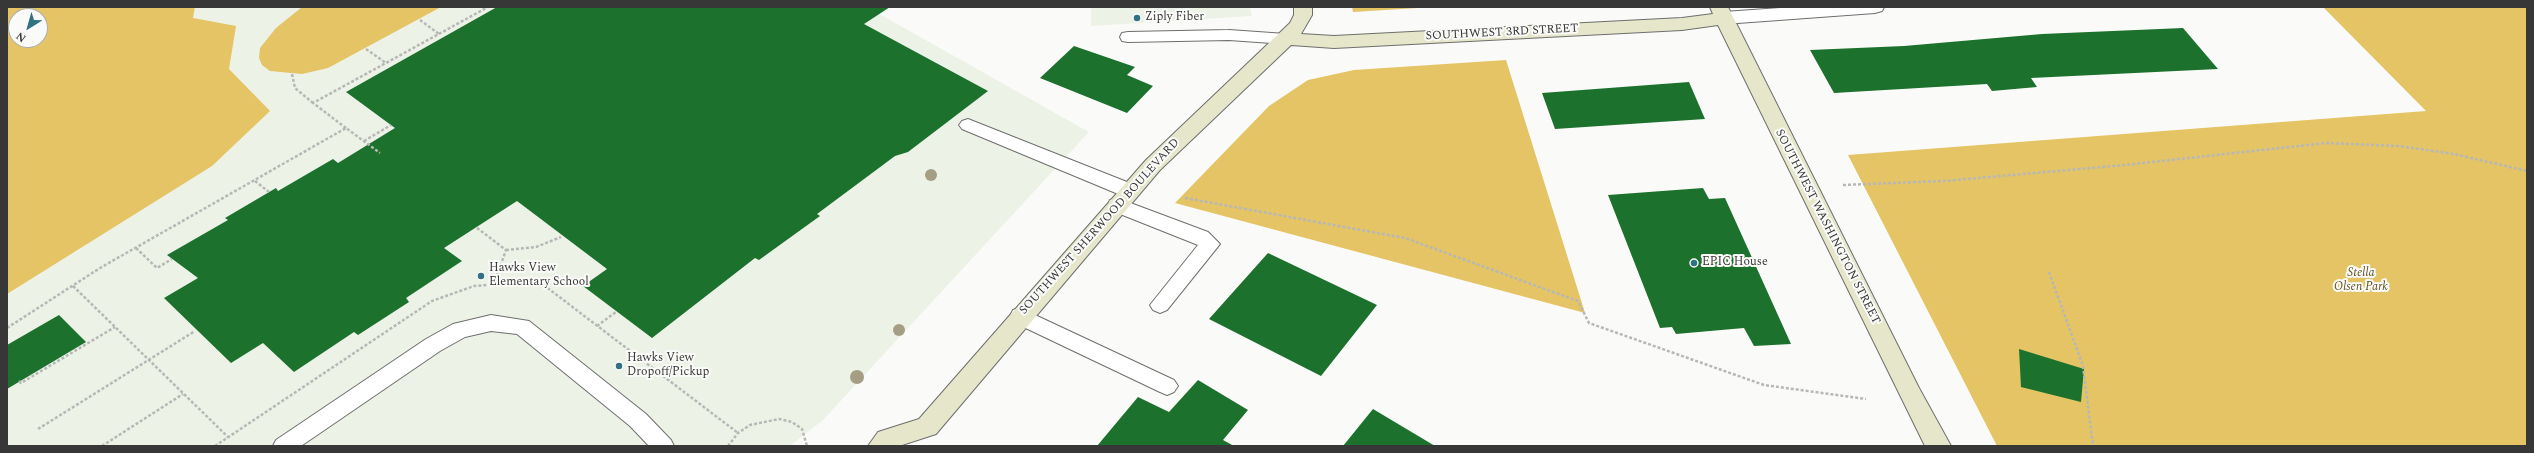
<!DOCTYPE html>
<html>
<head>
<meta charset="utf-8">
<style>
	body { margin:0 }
	#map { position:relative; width:2534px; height:453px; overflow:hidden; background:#fafbf8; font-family:Spectral,serif }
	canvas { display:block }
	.frame { position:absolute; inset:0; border:8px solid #363736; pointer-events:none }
	.north { position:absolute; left:8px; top:8px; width:40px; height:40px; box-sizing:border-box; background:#fafbf8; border:1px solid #acadaa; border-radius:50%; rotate:217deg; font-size:11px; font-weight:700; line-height:16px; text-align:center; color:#363736 }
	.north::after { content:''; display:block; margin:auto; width:14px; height:18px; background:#307184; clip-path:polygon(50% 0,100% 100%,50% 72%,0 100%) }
</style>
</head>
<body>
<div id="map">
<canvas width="2534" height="453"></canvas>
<div class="frame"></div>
<div class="north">N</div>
</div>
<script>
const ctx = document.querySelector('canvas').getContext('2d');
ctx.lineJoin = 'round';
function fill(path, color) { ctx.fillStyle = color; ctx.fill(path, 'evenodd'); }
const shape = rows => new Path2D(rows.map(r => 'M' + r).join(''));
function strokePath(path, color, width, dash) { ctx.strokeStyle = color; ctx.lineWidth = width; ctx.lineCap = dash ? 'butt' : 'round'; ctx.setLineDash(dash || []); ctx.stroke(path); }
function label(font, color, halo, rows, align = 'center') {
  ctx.font = font + ' Spectral,serif'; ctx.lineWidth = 4; ctx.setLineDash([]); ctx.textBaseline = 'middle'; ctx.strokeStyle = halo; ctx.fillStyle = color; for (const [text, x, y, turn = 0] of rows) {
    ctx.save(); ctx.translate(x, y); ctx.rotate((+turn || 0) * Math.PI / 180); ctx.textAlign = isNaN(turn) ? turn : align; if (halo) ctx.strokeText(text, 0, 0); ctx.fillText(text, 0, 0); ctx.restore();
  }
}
const built = shape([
	[7,7,867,7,1089,132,823,420,790,446,7,446],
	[16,16,40,16,40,40,16,40],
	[1091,7,1250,7,1252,16,1091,26]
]);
const green = shape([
	[7,7,195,7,193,18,236,26,229,69,270,111,212,166,7,294],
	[16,16,40,16,40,40,16,40],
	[302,7,441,7,328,68,302,74,270,71,262,65,259,58,260,48,276,28],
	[1352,7,1434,7,1353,12],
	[2323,7,2527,7,2527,446,1997,446,1848,155,2426,111],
	[1506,60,1585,313,1175,203,1269,106,1308,80,1354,70]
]);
const building = shape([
	[497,7,890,7,864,24,988,91,908,152,895,156,817,214,820,216,759,260,755,258,652,338,583,286,607,269,517,201,444,248,462,261,406,298,409,302,358,335,354,332,294,372,263,343,231,363,164,298,198,278,167,255,228,220,225,218,276,188,278,191,333,159,338,163,395,128,346,92],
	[2183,28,2218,69,2031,78,2037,87,1992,91,1987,84,1834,93,1810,50,1904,46,2042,34],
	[1074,46,1135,67,1127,75,1153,86,1127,113,1040,78],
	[1689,82,1705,119,1555,129,1542,93],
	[1703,188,1709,199,1725,198,1791,344,1754,346,1744,328,1676,334,1672,327,1660,328,1608,195],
	[1268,253,1377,305,1321,376,1209,319],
	[59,315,86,342,7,389,7,345],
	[2019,349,2084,369,2081,402,2021,387],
	[1198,380,1248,410,1223,440,1234,446,1097,446,1138,397,1169,412],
	[1373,409,1435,446,1343,446]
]);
const path = shape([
	[420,20,439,34],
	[366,49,386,63],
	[292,74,295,88,313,103],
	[346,128,313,103,488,7],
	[364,141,391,125],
	[255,181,269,192],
	[1843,185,1944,181,2125,165,2326,143,2399,146,2454,154,2527,171],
	[1185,198,1405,238,1578,301,1589,323,1764,385,1866,399],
	[477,228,506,250,494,284],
	[136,248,157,268,172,259],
	[506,250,536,247,561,237],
	[2049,272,2083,366,2093,446],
	[73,286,228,437],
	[597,326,616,312],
	[7,328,100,268,346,128,380,153],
	[19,381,21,383,115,327],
	[38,429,195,331],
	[102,446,183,394],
	[215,446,432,301,474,286,515,283,545,286,738,433],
	[728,446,738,433,750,425,779,419,792,422,802,429,807,446]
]);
const lane = shape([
	[1229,30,1286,34,1292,35,1294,39,1292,43,1286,44,1229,40,1128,42,1122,41,1120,37,1122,33,1128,32,1229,30],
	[968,119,1137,186,1139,191,1137,196,1130,198,1123,196,962,129,959,125,962,121,968,119],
	[1117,198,1208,232,1220,244,1167,310,1160,313,1153,310,1150,305,1198,245,1110,210,1108,205,1110,200,1117,198],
	[1020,308,1174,380,1178,386,1174,392,1167,395,1160,392,1013,322,1010,316,1013,310,1020,308],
	[491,315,529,321,646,414,671,440,674,446,649,446,630,426,517,334,491,331,465,337,440,351,301,446,273,446,276,440,426,339,453,324,491,315]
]);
const street = shape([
	[1794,7,1884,7,1882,11,1875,13,1724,24,1717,22,1715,18,1717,14,1724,12,1794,7]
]);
const secondary = shape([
	[1294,7,1312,7,1312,15,1301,34,1334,36,1682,18,1713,14,1710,7,1728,7,1919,388,1951,446,1925,446,1718,25,1682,30,1334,48,1291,45,1160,170,936,434,899,446,868,446,878,432,919,419,1146,160,1290,23,1294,15,1294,7]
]);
const trees = [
	[931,175,6],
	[899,330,6],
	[857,377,7]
];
const markers = [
	[1137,18,4,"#307184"],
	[1694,263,4,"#307184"],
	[481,276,4,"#307184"],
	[619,366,4,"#307184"]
];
const poiNames = [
	["Ziply Fiber",1145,18],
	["EPIC House",1702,263],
	["Hawks View",489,269],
	["Elementary School",489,283],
	["Hawks View",627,359],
	["Dropoff/Pickup",627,373]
];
const streetNames = [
	["SOUTHWEST 3RD STREET",1502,33,-3],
	["SOUTHWEST SHERWOOD BOULEVARD",1100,227,-48],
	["SOUTHWEST WASHINGTON STREET",1827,227,63]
];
const parkNames = [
	["Stella",2361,274],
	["Olsen Park",2361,288]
];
fill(built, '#edf2e7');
fill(green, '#e4c464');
fill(building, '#1c712d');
strokePath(lane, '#6e6f6d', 2);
strokePath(street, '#6e6f6d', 2);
strokePath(secondary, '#6e6f6d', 2);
strokePath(path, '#b7b8b6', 2.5, [3, 2]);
fill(lane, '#fff');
fill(street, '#fff');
fill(secondary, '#e6e6ca');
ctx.fillStyle = '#a59e84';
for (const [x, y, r] of trees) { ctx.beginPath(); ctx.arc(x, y, r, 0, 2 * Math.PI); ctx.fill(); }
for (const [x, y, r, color] of markers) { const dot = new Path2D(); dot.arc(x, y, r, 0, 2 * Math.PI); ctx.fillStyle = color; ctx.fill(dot); strokePath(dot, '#fafbf8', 1.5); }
label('12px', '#363736', '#fafbf8', poiNames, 'left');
label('12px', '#363736', '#fafbf8', streetNames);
label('italic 12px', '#5f5126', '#fafbf8', parkNames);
</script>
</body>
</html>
